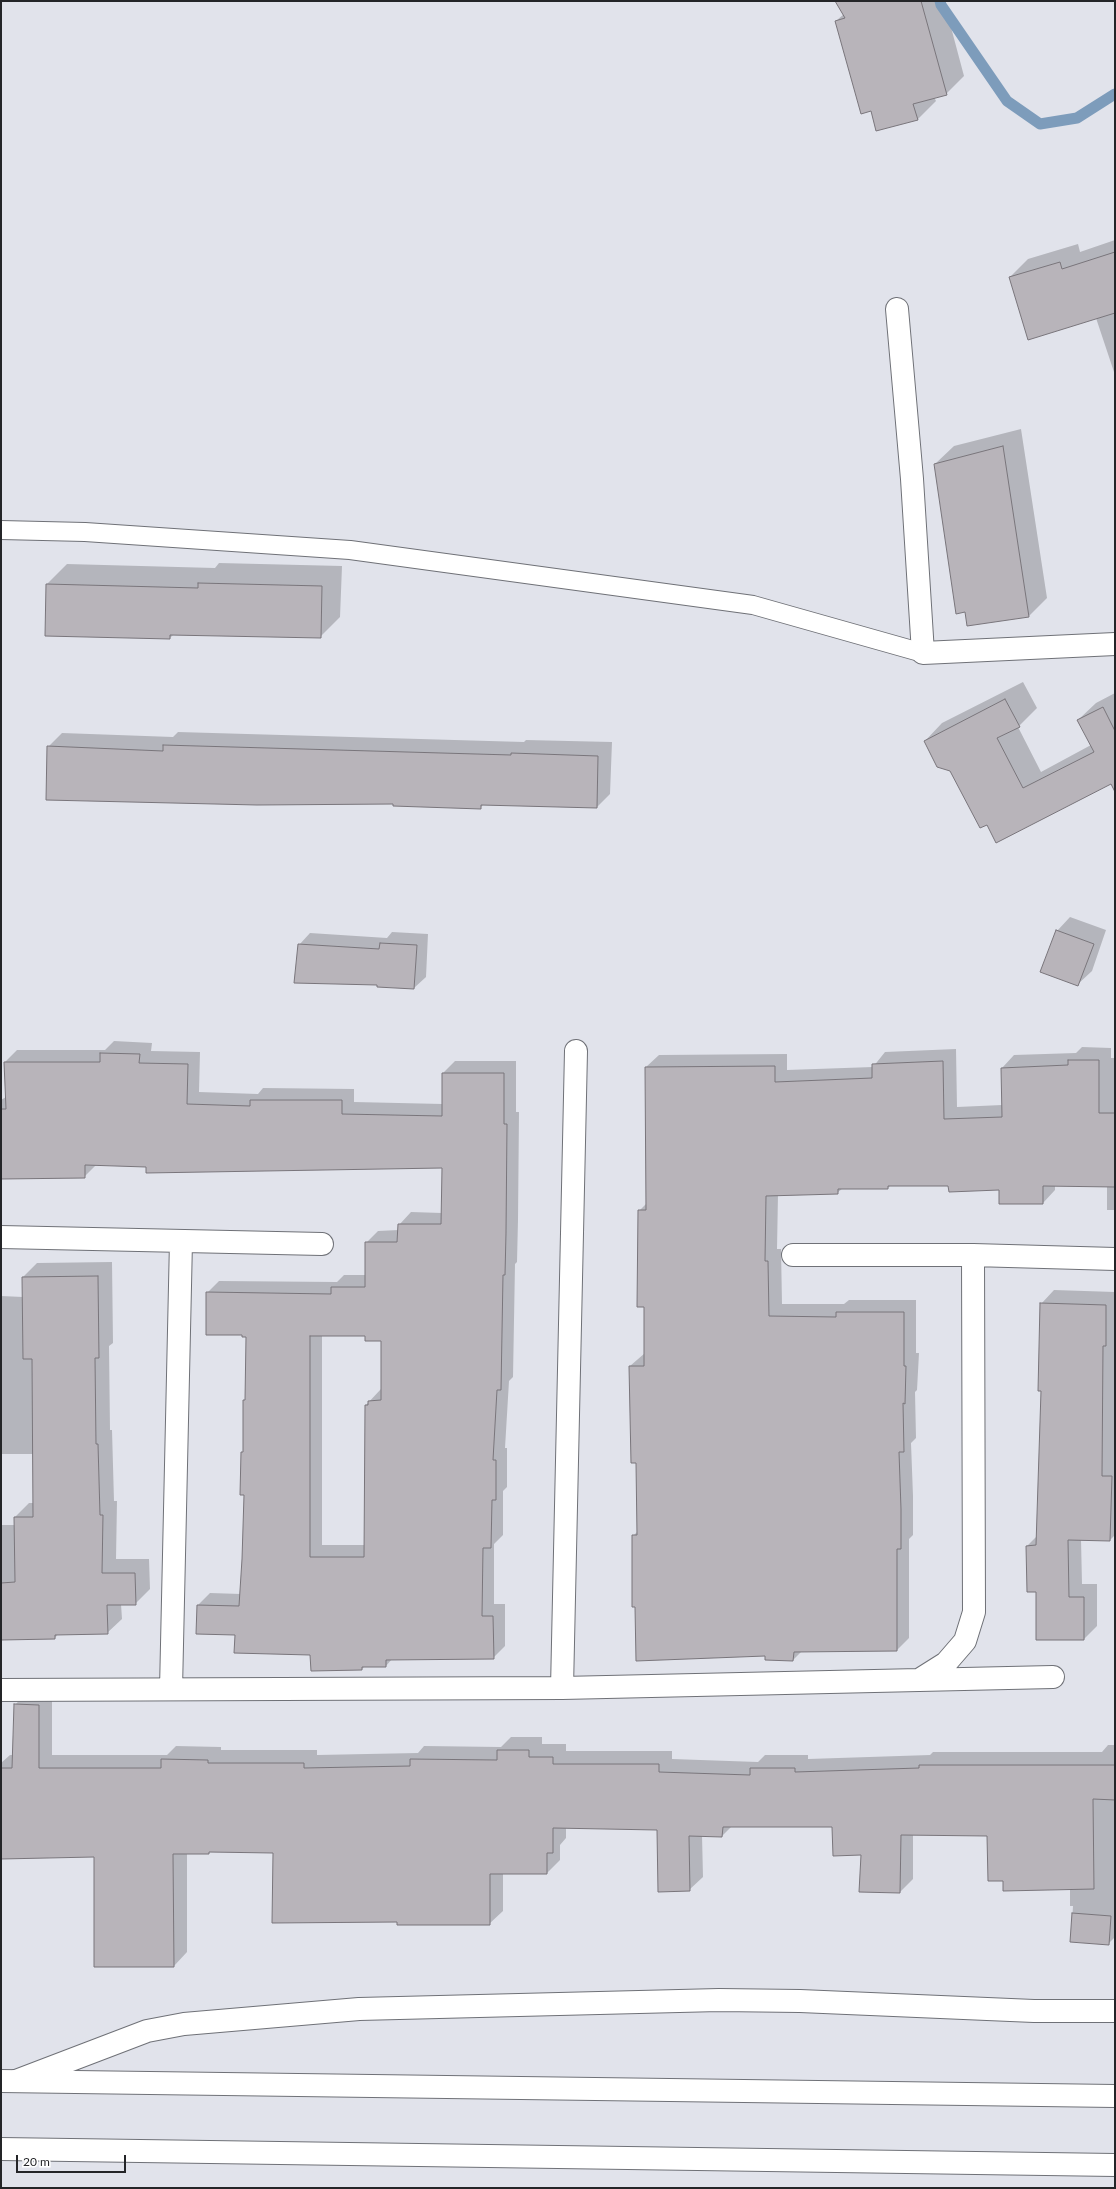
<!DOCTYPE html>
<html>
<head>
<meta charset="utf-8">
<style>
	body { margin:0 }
	#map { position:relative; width:1116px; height:2189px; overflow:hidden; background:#e1e3eb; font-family:Lato,sans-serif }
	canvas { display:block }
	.frame { position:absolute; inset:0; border:2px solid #242528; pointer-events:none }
	.scale { position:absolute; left:16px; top:2155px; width:110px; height:18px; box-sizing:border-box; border:2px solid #242528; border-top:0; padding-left:5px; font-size:12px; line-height:14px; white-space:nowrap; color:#242528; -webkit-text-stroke:3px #fff; paint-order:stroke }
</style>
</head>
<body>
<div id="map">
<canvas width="1116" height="2189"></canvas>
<div class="frame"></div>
<div class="scale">20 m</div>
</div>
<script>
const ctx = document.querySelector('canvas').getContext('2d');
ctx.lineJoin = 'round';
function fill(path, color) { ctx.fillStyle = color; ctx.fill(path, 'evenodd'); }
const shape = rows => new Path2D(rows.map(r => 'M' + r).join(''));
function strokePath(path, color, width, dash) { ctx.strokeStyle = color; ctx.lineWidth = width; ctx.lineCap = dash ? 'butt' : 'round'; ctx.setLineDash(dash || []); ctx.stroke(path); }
const shadow = shape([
	[836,1,944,1,964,76,946,94,934,97,936,101,918,119,871,110,836,21,844,14],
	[1115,240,1115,375,1096,318,1010,277,1028,259,1078,244,1080,252],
	[1021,429,1047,598,1029,616,935,464,954,446],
	[219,563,342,566,340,617,320,637,174,634,170,638,47,584,67,564,215,568],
	[1023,682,1037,708,1018,727,1041,772,1091,745,1078,720,1096,703,1115,693,1115,790,1111,783,988,824,951,771,925,741,942,723],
	[178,732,524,742,526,740,612,742,610,794,597,807,484,804,480,808,395,803,48,747,62,733,173,737],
	[1070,917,1106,930,1092,971,1078,984,1057,931],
	[392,932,428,934,426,977,414,988,378,986,299,945,310,933,387,938],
	[114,1041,152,1043,151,1051,200,1052,199,1092,258,1094,263,1088,354,1089,354,1102,443,1104,443,1073,455,1061,516,1061,516,1112,519,1112,518,1220,517,1262,515,1264,513,1377,509,1381,505,1448,507,1448,507,1487,503,1491,503,1535,494,1544,494,1604,505,1604,505,1646,493,1658,392,1659,386,1666,365,1666,362,1669,236,1634,198,1605,210,1593,241,1594,245,1494,242,1453,244,1451,247,1336,207,1293,219,1281,337,1282,344,1275,366,1275,366,1243,378,1231,399,1230,399,1225,411,1212,442,1213,443,1167,97,1164,84,1177,1,1178,1,1100,6,1097,5,1062,17,1050,105,1050],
	[322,1335,366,1335,382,1340,381,1389,366,1405,365,1545,322,1545],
	[1082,1047,1111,1048,1111,1058,1115,1058,1115,1210,1107,1210,1107,1186,1055,1185,1055,1190,1043,1203,1000,1188,949,1185,891,1185,888,1188,843,1188,837,1193,778,1194,777,1249,781,1249,782,1304,844,1304,849,1300,916,1300,916,1353,919,1353,917,1390,915,1392,916,1438,911,1443,913,1496,913,1535,909,1539,909,1638,897,1650,802,1651,793,1660,766,1655,633,1536,638,1531,637,1462,632,1462,630,1366,645,1353,645,1306,639,1211,647,1203,646,1067,659,1055,787,1054,787,1070,873,1067,885,1052,956,1049,957,1107,1002,1105,1002,1068,1014,1055,1076,1053],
	[112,1262,113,1343,109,1346,110,1430,112,1430,114,1501,117,1501,116,1559,149,1559,150,1589,135,1604,121,1604,122,1619,107,1633,58,1634,55,1638,1,1639,1,1525,15,1525,15,1517,29,1503,33,1503,33,1454,1,1454,1,1296,23,1297,23,1277,37,1263],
	[1115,1288,1115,1535,1110,1540,1081,1539,1082,1584,1097,1584,1097,1626,1084,1639,1037,1591,1027,1546,1037,1536,1042,1390,1041,1304,1054,1290,1115,1292],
	[28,1691,52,1692,52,1755,167,1755,176,1746,221,1747,221,1750,317,1750,317,1755,418,1753,424,1746,501,1747,511,1737,542,1737,542,1744,566,1744,566,1751,672,1751,672,1759,758,1762,765,1755,808,1755,808,1759,930,1755,933,1752,1102,1752,1108,1745,1115,1745,1115,1937,1108,1944,1071,1941,1073,1906,1070,1906,1070,1889,1004,1880,988,1835,913,1834,913,1879,900,1892,833,1826,732,1826,722,1836,702,1835,703,1877,689,1890,658,1829,566,1827,566,1838,560,1845,560,1860,547,1873,503,1873,503,1911,489,1924,398,1921,274,1852,211,1851,208,1853,187,1853,187,1952,174,1966,95,1856,1,1858,1,1763,10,1755,13,1755,15,1705]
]);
const stream = shape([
	[940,1,941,5,1007,101,1040,124,1077,118,1115,94]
]);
const building = shape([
	[835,1,921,1,947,95,913,104,918,120,876,131,871,111,861,114,835,21,845,18,835,1],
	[1115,252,1115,313,1028,340,1009,277,1060,262,1062,269,1115,252],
	[1003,446,1029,617,967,626,965,612,956,614,934,464,1003,446],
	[198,583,322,586,321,638,170,635,170,639,45,636,46,584,198,588,198,583],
	[1005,699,1020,727,997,738,1023,788,1094,752,1077,720,1103,707,1115,731,1115,792,1111,784,996,843,987,825,980,828,950,771,937,767,924,741,1005,699],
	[163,745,511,755,511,753,598,756,597,808,481,805,481,809,393,806,393,804,257,805,46,800,47,746,163,751,163,745],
	[1056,930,1094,944,1078,986,1040,972,1056,930],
	[380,943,417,945,414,989,377,987,377,985,294,983,298,944,379,949,380,943],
	[100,1053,140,1054,139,1063,188,1064,187,1104,250,1106,250,1100,342,1100,342,1114,442,1116,442,1073,504,1073,504,1124,507,1124,506,1233,505,1275,503,1275,501,1390,497,1390,493,1460,496,1460,496,1500,492,1500,491,1548,483,1548,482,1616,493,1616,494,1659,386,1660,386,1667,362,1667,362,1670,311,1671,310,1655,234,1653,235,1635,196,1634,197,1605,239,1606,242,1559,244,1495,240,1495,241,1452,243,1452,243,1400,245,1400,246,1337,242,1337,242,1335,206,1335,206,1292,331,1294,331,1287,365,1287,365,1242,397,1242,398,1224,441,1224,442,1168,146,1173,146,1167,85,1165,85,1178,1,1179,1,1109,6,1109,4,1062,100,1062,100,1053],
	[310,1336,365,1336,365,1341,381,1341,381,1400,368,1401,368,1405,365,1405,364,1557,310,1557,310,1336],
	[1068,1060,1099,1060,1099,1113,1115,1113,1115,1187,1043,1186,1043,1204,999,1204,999,1190,949,1192,948,1186,888,1186,888,1189,838,1189,838,1194,766,1196,765,1261,768,1261,769,1316,836,1317,836,1312,904,1312,904,1366,906,1366,905,1404,903,1403,904,1452,899,1452,901,1509,901,1549,897,1549,897,1651,794,1652,793,1661,765,1660,765,1656,636,1661,635,1607,632,1607,632,1535,637,1535,636,1463,631,1463,629,1366,644,1366,644,1307,637,1307,638,1210,646,1210,645,1067,775,1066,775,1082,872,1078,872,1064,943,1061,944,1119,1002,1117,1001,1068,1068,1065,1068,1060],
	[98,1276,99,1358,95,1358,96,1444,98,1444,100,1515,103,1515,102,1573,135,1573,136,1605,107,1605,108,1634,55,1635,55,1639,1,1640,1,1583,15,1582,14,1517,33,1517,32,1359,23,1359,22,1277,98,1276],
	[1040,1303,1106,1305,1106,1346,1103,1346,1102,1476,1112,1476,1110,1541,1068,1540,1069,1597,1084,1597,1084,1640,1036,1640,1036,1592,1027,1592,1026,1546,1036,1545,1041,1391,1038,1391,1040,1303],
	[14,1704,39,1705,39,1768,161,1768,161,1759,208,1760,208,1763,304,1763,304,1768,410,1766,410,1759,497,1760,497,1750,529,1750,529,1757,553,1757,553,1764,659,1764,659,1772,750,1775,750,1768,795,1768,795,1772,919,1768,919,1765,1115,1765,1115,1800,1093,1799,1094,1889,1003,1891,1003,1881,988,1881,987,1836,901,1835,900,1893,859,1892,861,1855,833,1856,832,1827,723,1827,722,1837,689,1836,690,1891,658,1892,657,1830,553,1828,553,1853,547,1853,547,1874,490,1874,490,1925,397,1925,397,1922,272,1923,273,1853,209,1852,209,1854,173,1854,174,1967,94,1967,94,1857,1,1859,1,1768,12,1768,14,1704],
	[1072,1913,1111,1916,1109,1945,1070,1942,1072,1913]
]);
const lane = shape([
	[1,530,85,532,350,550,753,605,923,653]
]);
const street = shape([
	[897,309,912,479,923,653,1115,644],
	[1,1237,322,1244],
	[793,1255,973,1255,1115,1259],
	[919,1680,1053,1677],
	[562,1688,576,1051],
	[171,1689,181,1241],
	[1,1690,562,1688,919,1680,946,1663,965,1641,974,1612,973,1255],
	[16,2081,147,2031,184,2024,359,2009,719,2000,800,2001,1034,2011,1115,2011]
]);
const secondary = shape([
	[1,2081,1115,2096],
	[1,2149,1115,2165]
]);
fill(shadow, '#0003');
strokePath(stream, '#7d9cbb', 11);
fill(building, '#b8b4ba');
strokePath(building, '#79757b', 1);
strokePath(lane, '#6f7177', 20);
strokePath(street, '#6f7177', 24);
strokePath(secondary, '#6f7177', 24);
strokePath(lane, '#fff', 18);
strokePath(street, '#fff', 22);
strokePath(secondary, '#fff', 22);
</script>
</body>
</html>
